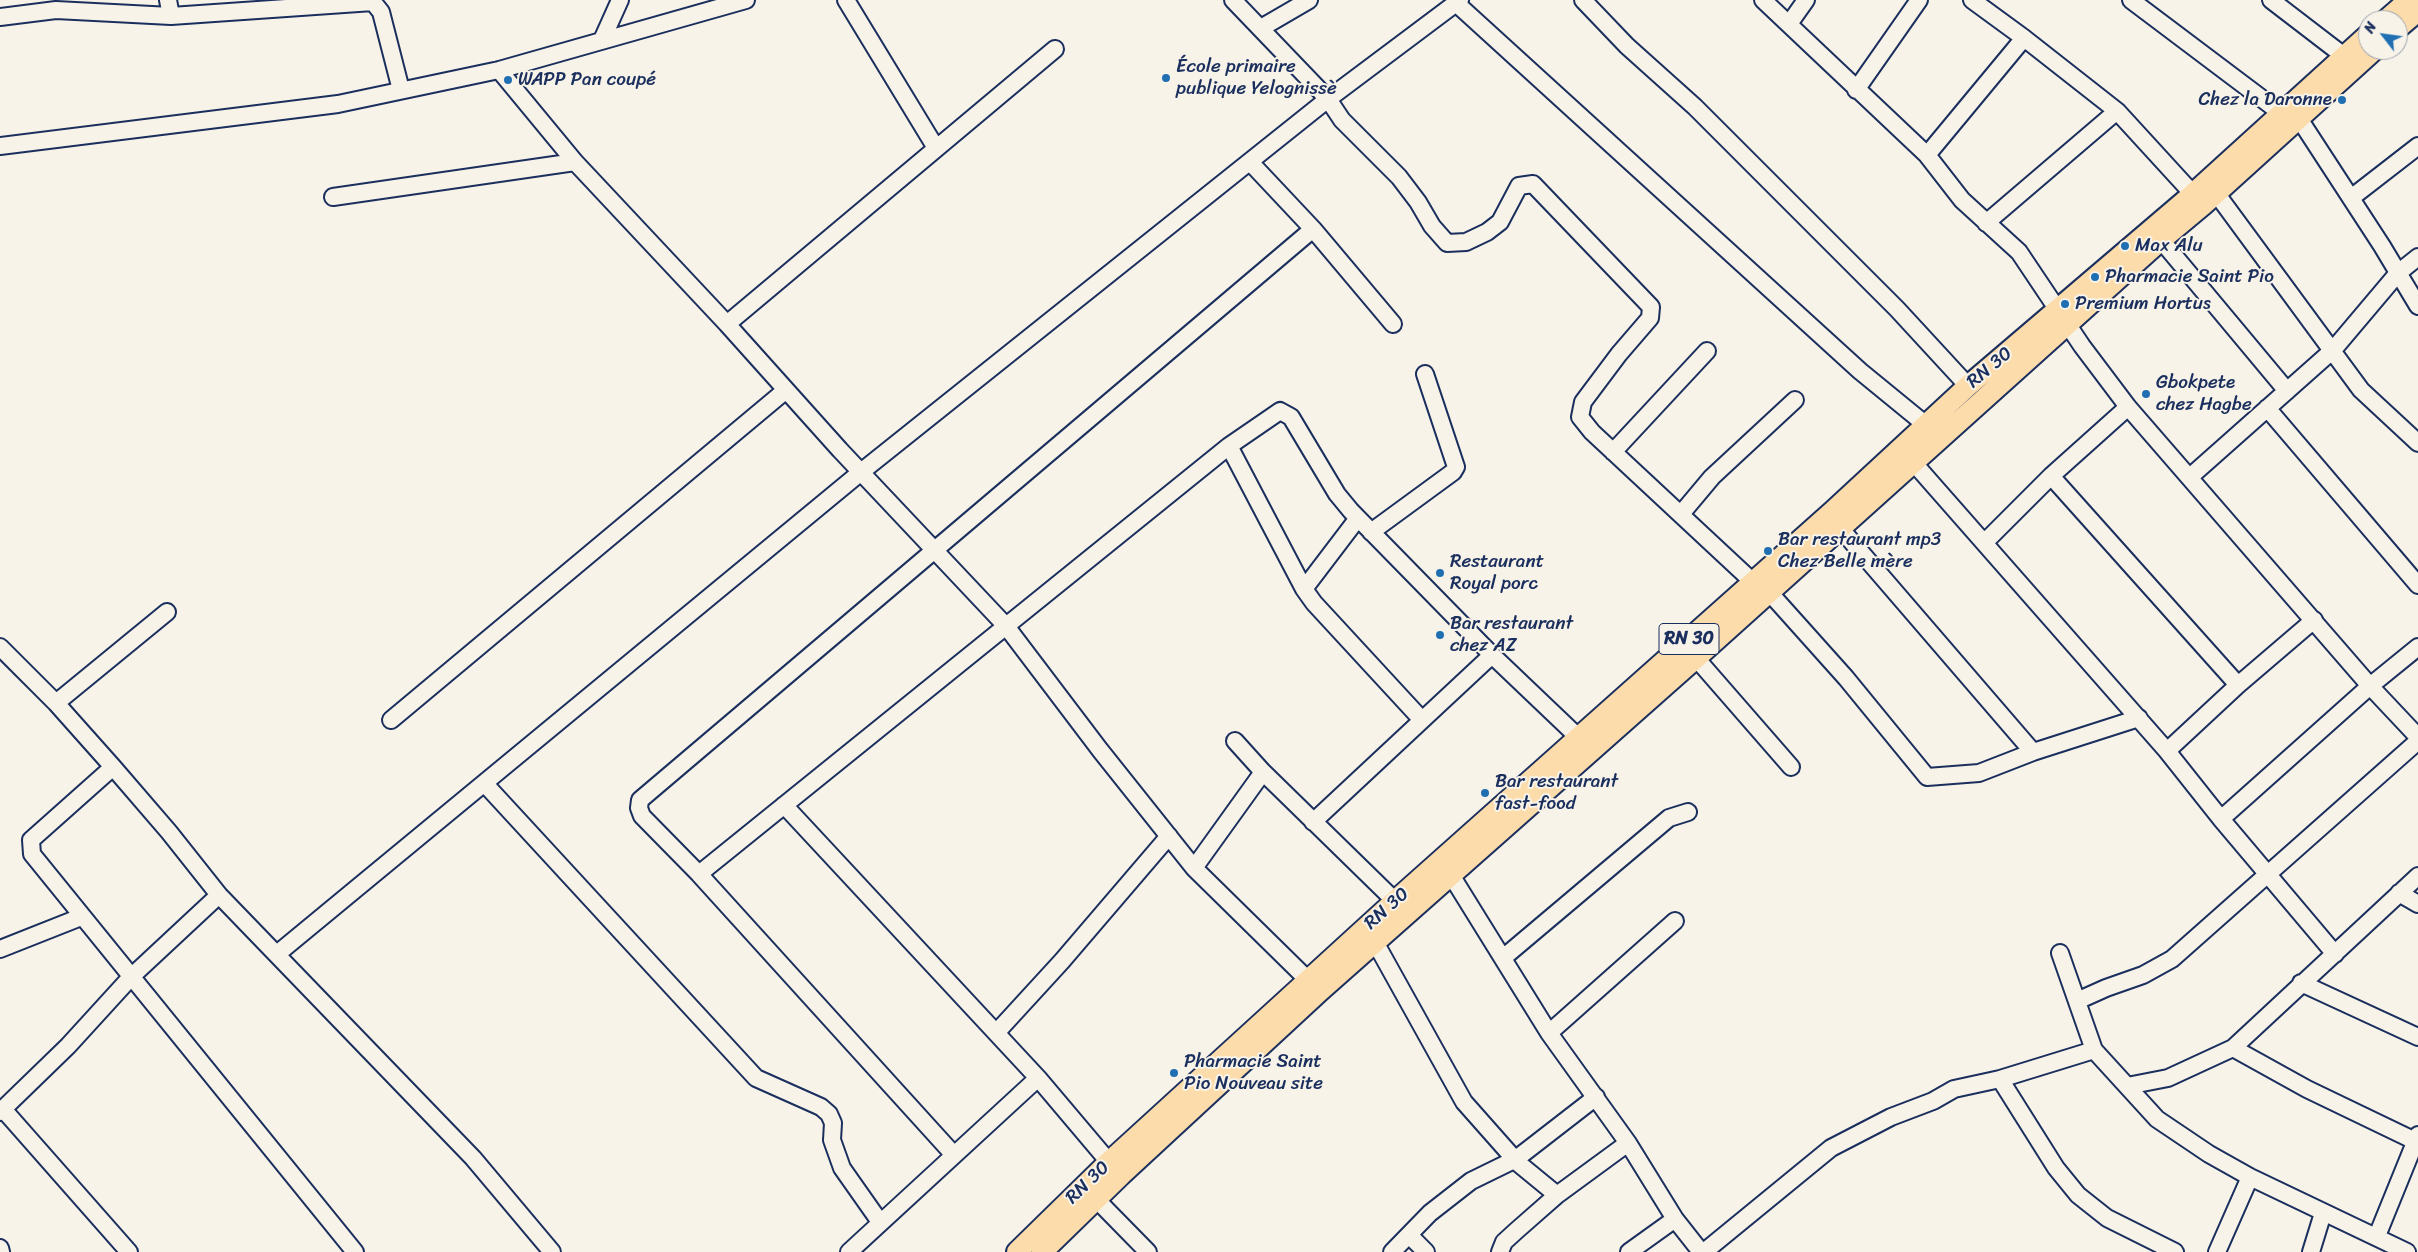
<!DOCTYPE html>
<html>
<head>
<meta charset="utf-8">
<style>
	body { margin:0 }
	#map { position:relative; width:2418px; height:1252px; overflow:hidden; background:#f7f3e8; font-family:Sriracha,sans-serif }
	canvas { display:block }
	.north { position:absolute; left:2358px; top:10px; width:50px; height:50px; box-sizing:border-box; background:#f7f3e8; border:1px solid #9fa5b1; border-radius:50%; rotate:300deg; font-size:14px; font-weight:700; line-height:20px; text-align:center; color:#1b2f5e }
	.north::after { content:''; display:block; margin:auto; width:18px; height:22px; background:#1f6fb2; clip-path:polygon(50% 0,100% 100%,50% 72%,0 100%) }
</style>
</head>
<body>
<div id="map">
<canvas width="2418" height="1252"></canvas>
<div class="north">N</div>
</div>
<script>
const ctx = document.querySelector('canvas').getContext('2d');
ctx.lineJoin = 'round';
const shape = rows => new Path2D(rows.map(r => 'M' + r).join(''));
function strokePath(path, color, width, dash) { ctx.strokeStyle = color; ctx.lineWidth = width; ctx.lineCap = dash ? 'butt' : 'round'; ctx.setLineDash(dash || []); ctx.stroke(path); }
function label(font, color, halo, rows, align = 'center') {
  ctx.font = font + ' Sriracha,sans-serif'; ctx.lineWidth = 4; ctx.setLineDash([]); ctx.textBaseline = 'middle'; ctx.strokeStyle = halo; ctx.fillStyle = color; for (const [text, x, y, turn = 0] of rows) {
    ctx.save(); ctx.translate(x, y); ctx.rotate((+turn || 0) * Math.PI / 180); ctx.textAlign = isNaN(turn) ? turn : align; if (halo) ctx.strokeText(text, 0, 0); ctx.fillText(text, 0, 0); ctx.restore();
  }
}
const minor = shape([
	[168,0,171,16],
	[846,0,936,148],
	[1233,0,1328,99,1342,120,1399,177,1418,202,1432,226,1447,243,1466,242,1487,232,1500,222,1519,186,1533,184,1651,307,1650,318,1619,354,1583,402,1580,417,1592,432,1753,582],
	[1583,0,1627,46,1695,107,1897,309,1968,386],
	[1763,0,1927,155,1962,200,2019,252,2082,346,2128,407,2370,686,2418,737],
	[1972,0,2024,38,2117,111,2193,194],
	[2131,0,2281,113],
	[2271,0,2344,56],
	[1456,3,1860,371,1926,425],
	[0,17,56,10,171,16,373,2,381,12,401,90],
	[1789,24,1806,0],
	[1261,28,1309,0],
	[602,40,620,0],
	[499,70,575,162,727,324,840,450,1006,626,1100,750,1194,868,1309,981],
	[1856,90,1919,0],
	[2298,117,2382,246,2418,306],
	[0,146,338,104,499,70,746,0],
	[1927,155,2024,38],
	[1250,162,1313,229,1393,324],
	[2216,193,2361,390,2418,443],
	[333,197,575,162],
	[2351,198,2418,146],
	[1986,223,2117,111],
	[2161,240,2287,391],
	[727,324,1055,49],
	[2267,408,2418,585],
	[1229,446,1304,589,1314,603,1422,720],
	[1613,452,1707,351],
	[1913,462,2167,751,2221,819,2335,954],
	[2051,476,2238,685],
	[2191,476,2333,350,2398,273,2418,257],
	[1681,514,1712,477,1795,400],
	[1840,528,2033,752],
	[1371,532,1453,472,1456,467,1425,374],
	[1985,542,2051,476,2128,407],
	[1304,589,1358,518],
	[1769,592,1846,678,1927,777,1979,773,2033,752,2139,718],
	[0,647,56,703,113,767,169,832,219,895,473,1158,552,1252],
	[1696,658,1791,767],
	[56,703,167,612],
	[391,720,786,390],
	[1235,741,1263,772],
	[2167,751,2238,685,2314,620],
	[113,767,31,840,32,854,355,1252],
	[485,784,756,1078,821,1107,829,1114,833,1123,832,1140,842,1168,880,1222],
	[784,805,1038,1078,1109,1162],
	[2221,819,2370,686,2418,647],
	[1313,822,1492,655],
	[1194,868,1263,772,1395,901],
	[699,874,1229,446,1280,411,1291,417,1337,494,1351,511,1492,655,1578,737],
	[1451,875,1549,1033,1628,1143,1675,1219,1701,1252],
	[2399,893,2418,904],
	[1375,942,1464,1102,1518,1163,1557,1195],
	[0,949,81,917],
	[2060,953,2094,1050,2157,1119,2209,1154,2250,1177,2407,1252],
	[277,954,861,472,1328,99,1460,0],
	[1503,958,1669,818,1688,812],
	[2301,983,2418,1037],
	[2077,1001,2106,988,2143,975,2172,959,2418,741],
	[996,1033,1062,961,1169,836],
	[1549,1033,1675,921],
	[2233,1048,2307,1089,2415,1141],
	[2094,1050,2000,1079,2056,1168,2078,1195,2107,1218,2175,1252],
	[2127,1086,2168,1078,2233,1048,2418,876],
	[3,1109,129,1252],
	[0,1112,68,1046,131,977,219,895],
	[954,1155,699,874,642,816,639,808,640,800,1313,229],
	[1096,1199,1148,1252],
	[1409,1235,1426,1252],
	[2377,1236,2418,1135],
	[0,1248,1,1252],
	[849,1252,1038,1078],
	[1392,1252,1430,1213,1471,1181,1516,1159,1596,1097],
	[1500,1252,1504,1242,1516,1231,1557,1195,1628,1143],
	[1629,1252,1675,1219],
	[1704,1252,1831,1148,1891,1117,1933,1101,1954,1089,2000,1079],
	[2217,1252,2250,1177],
	[2311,1252,2323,1213]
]);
const major = shape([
	[2386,20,2409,0],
	[2398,28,2418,11],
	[1017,1252,1109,1162,1395,901,1833,511,1968,386,2193,194,2368,35],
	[1042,1252,1121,1175,1320,991,1696,658,2161,240,2203,205,2374,50]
]);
const markers = [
	[1166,78,5,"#1f6fb2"],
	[508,80,5,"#1f6fb2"],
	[2342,100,5,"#1f6fb2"],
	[2125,246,5,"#1f6fb2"],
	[2095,277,5,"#1f6fb2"],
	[2065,304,5,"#1f6fb2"],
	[2146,394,5,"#1f6fb2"],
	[1768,551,5,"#1f6fb2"],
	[1440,573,5,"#1f6fb2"],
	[1440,635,5,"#1f6fb2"],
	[1485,793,5,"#1f6fb2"],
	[1174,1073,5,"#1f6fb2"]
];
const shields = [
	[1689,639,60]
];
const shieldNames = [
	["RN 30",1689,639]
];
const poiNames = [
	["École primaire",1176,67],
	["publique Yelognissè",1176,89],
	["WAPP Pan coupé",518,80],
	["Chez la Daronne",2332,100,"right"],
	["Max Alu",2135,246],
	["Pharmacie Saint Pio",2105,277],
	["Premium Hortus",2075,304],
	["Gbokpete",2156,383],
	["chez Hagbe",2156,405],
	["Bar restaurant mp3",1778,540],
	["Chez Belle mère",1778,562],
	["Restaurant",1450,562],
	["Royal porc",1450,584],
	["Bar restaurant",1450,624],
	["chez AZ",1450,646],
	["Bar restaurant",1495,782],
	["fast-food",1495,804],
	["Pharmacie Saint",1184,1062],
	["Pio Nouveau site",1184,1084]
];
const streetNames = [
	["RN 30",1990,368,-40],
	["RN 30",1387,909,-42],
	["RN 30",1088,1183,-44]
];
strokePath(minor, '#1b2f5e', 20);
strokePath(major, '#1b2f5e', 24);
strokePath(minor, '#f7f3e8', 16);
strokePath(major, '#fddcac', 20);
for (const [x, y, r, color] of markers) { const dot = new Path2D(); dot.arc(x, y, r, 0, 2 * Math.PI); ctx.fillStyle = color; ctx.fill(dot); strokePath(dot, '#f7f3e8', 2); }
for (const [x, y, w] of shields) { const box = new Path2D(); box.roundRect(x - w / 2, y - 15.5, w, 31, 4); ctx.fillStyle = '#f7f3e8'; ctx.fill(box); strokePath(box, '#1b2f5e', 1); }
label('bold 18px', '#1b2f5e', null, shieldNames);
label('19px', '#1b2f5e', '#f7f3e8', poiNames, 'left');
label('19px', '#1b2f5e', '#f7f3e8', streetNames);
</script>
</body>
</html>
